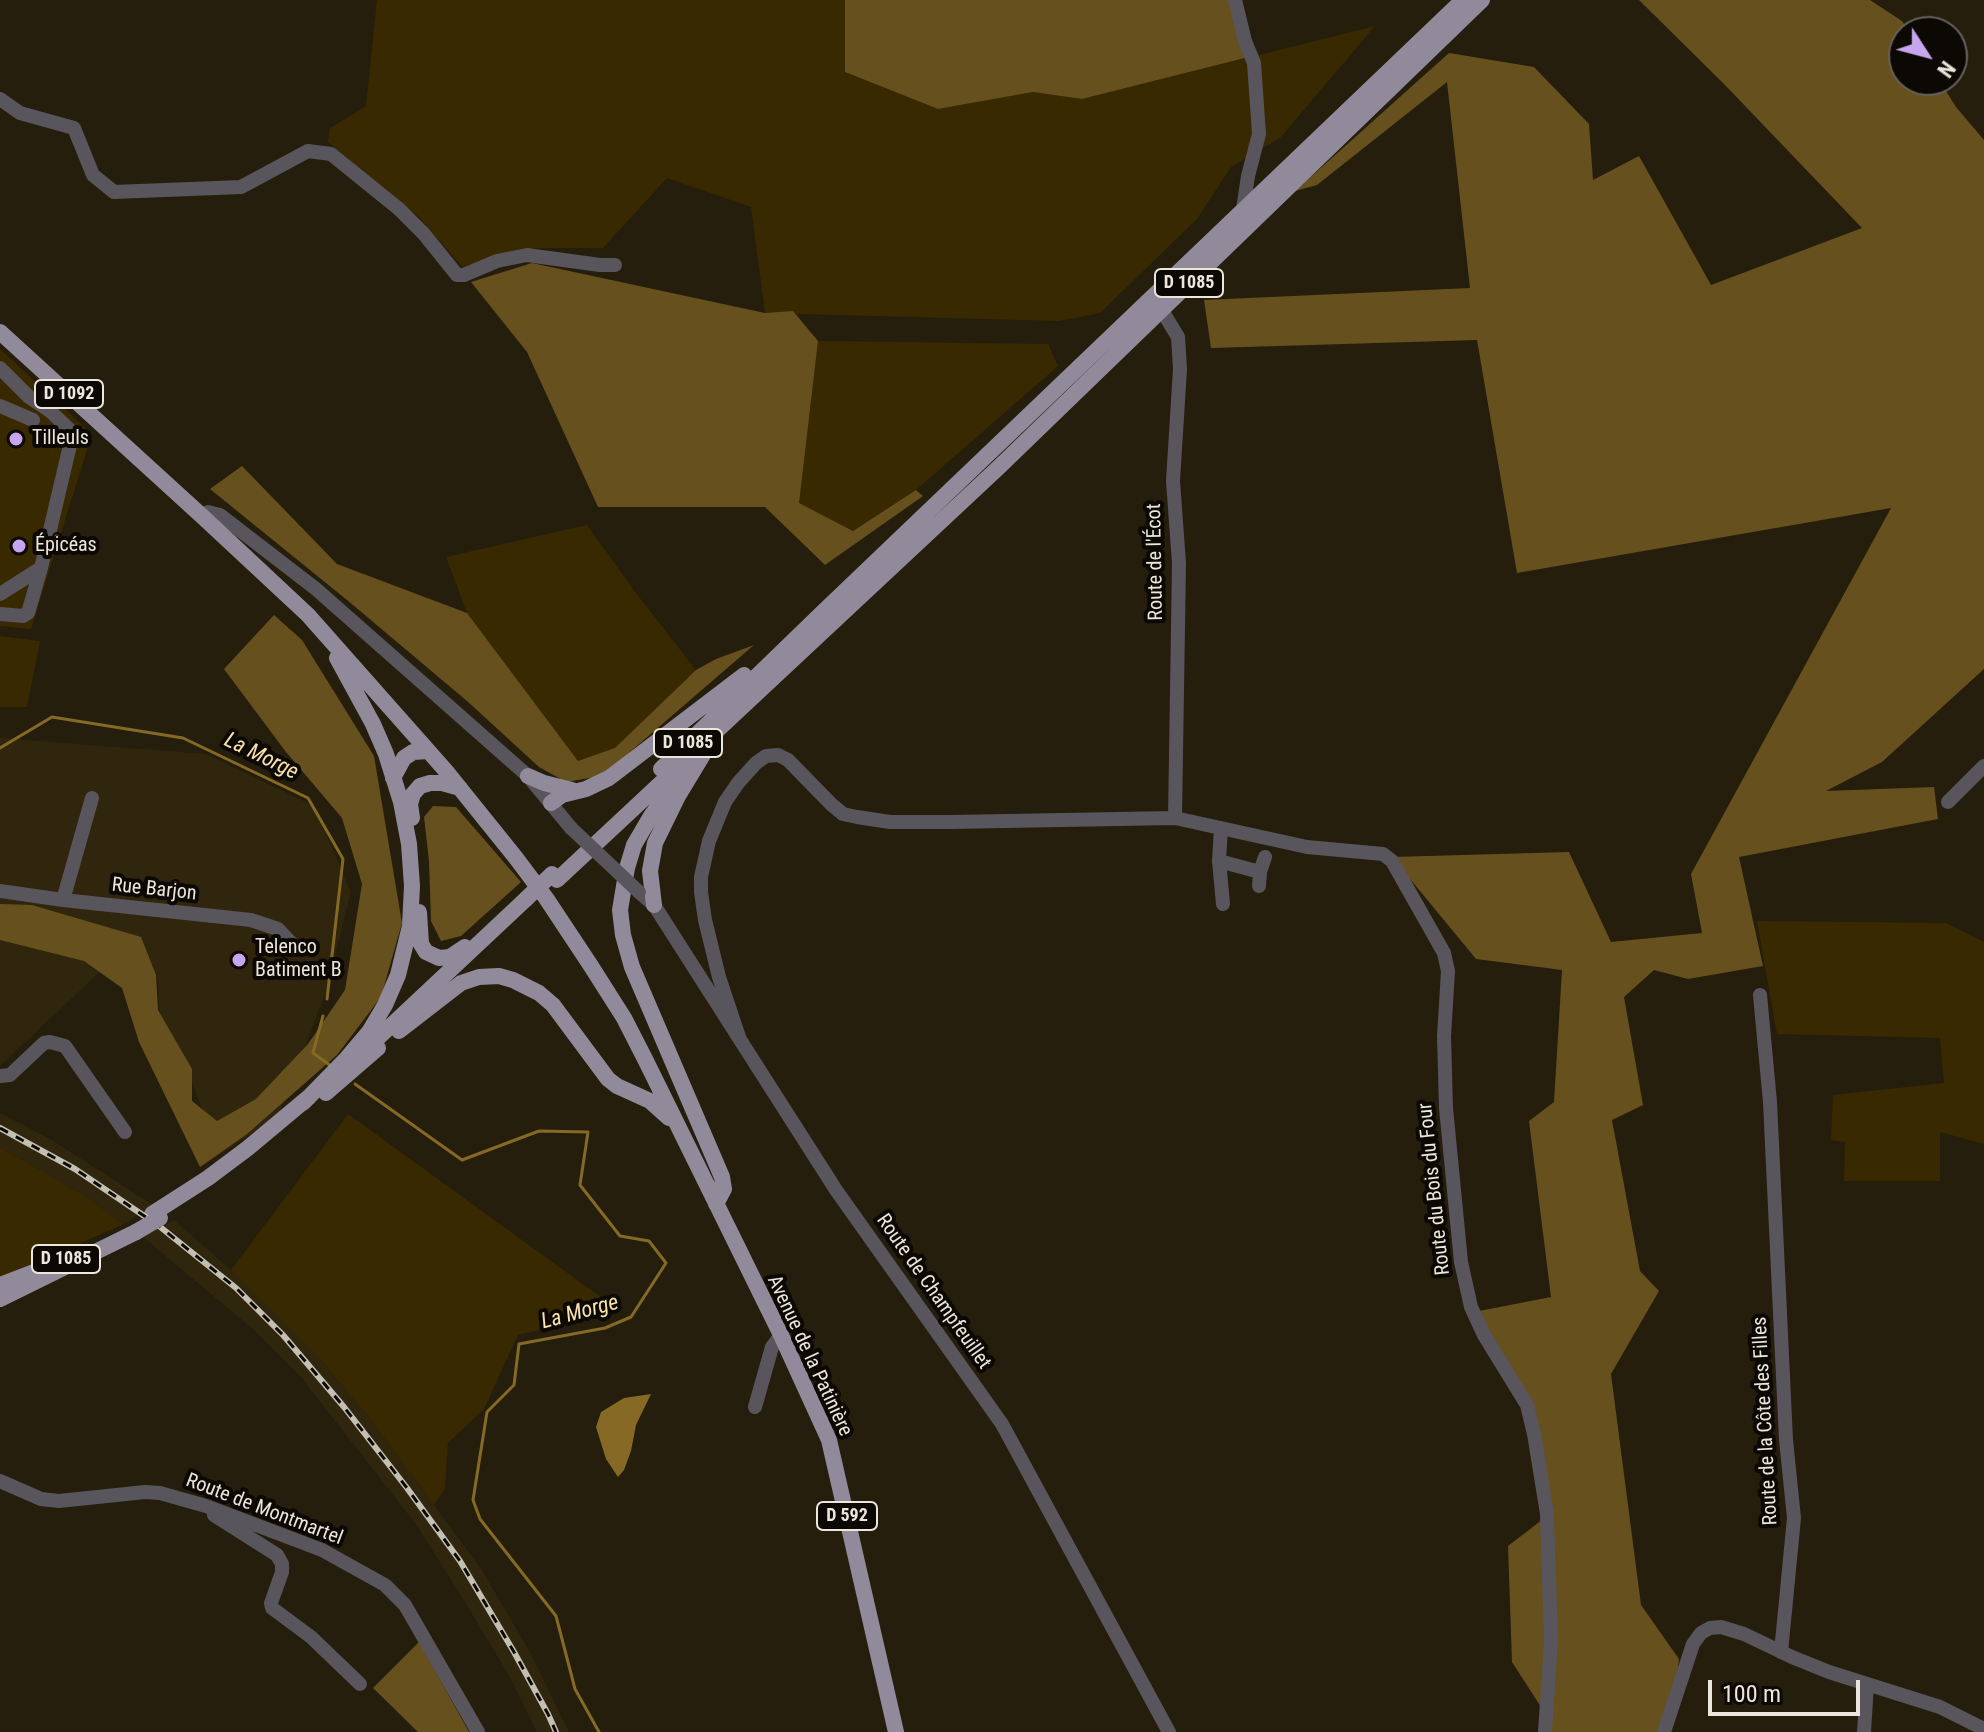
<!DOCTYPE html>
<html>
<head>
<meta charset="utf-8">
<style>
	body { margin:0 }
	#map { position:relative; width:1984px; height:1732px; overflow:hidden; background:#251e0d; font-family:"Roboto Condensed",sans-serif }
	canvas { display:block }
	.north { position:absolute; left:1888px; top:16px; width:80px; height:80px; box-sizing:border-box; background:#0c0803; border:2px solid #65615a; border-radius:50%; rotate:126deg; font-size:22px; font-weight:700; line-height:32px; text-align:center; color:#ebe7dc }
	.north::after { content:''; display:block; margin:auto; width:28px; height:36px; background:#c8a6ef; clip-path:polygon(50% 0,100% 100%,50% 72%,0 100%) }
	.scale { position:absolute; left:1708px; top:1680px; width:152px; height:36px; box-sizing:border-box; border:4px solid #ebe7dc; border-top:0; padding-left:10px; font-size:24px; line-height:28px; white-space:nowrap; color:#ebe7dc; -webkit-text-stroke:6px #0c0803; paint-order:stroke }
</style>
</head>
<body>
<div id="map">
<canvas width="1984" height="1732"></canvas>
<div class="north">N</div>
<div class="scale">100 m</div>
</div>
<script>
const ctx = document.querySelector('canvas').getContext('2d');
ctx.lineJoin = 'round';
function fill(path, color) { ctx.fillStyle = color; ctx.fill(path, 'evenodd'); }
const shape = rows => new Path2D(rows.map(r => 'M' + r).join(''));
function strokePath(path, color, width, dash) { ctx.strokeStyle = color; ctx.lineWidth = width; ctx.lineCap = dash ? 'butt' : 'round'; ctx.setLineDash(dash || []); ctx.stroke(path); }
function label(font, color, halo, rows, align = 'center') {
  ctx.font = font + ' "Roboto Condensed",sans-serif'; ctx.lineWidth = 8; ctx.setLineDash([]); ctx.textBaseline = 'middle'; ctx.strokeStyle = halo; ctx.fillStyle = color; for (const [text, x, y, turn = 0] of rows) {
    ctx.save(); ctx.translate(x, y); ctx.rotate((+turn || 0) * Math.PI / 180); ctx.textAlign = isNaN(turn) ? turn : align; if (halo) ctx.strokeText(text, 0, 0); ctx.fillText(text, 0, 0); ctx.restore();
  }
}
const built = shape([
	[0,738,206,754,314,806,351,892,327,989,278,1116,201,1167,212,1135,190,1077,160,1026,158,981,142,957,128,945,0,1066],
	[0,1113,50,1139,153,1205,124,1224,83,1195,30,1164,0,1148],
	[174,1220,231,1270,279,1316,316,1354,368,1416,482,1570,532,1656,569,1732,537,1732,511,1679,457,1589,415,1523,301,1377,254,1330,143,1237]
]);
const green = shape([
	[377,0,845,0,845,72,938,109,1033,92,1082,99,1375,26,1280,138,1231,167,1197,219,1100,313,1059,321,765,313,751,207,667,178,603,248,526,248,463,268,420,218,328,142,330,128,366,106],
	[818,341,1048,344,1058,366,916,490,853,531,798,503],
	[0,349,92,434,31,629,0,626],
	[587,525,636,593,696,670,615,749,578,761,467,613,446,557],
	[0,636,40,641,27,707,0,707],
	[1757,921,1946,923,1984,942,1984,1144,1940,1132,1940,1181,1844,1181,1845,1142,1831,1140,1833,1095,1944,1083,1940,1038,1777,1034],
	[348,1114,620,1311,518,1335,484,1409,448,1443,445,1489,434,1505,368,1416,316,1354,231,1270],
	[0,1148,30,1164,83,1195,124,1224,0,1278]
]);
const forest = shape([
	[845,0,1230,0,1245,58,1082,99,1033,92,938,109,845,72],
	[1639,0,1870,0,1902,21,1909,32,1904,32,1904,80,1939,80,1956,107,1984,140,1984,669,1882,762,1826,791,1934,787,1938,819,1739,857,1763,966,1688,979,1654,970,1624,997,1643,1105,1612,1120,1640,1271,1659,1291,1611,1374,1641,1605,1679,1659,1670,1732,1552,1732,1550,1721,1512,1662,1508,1546,1551,1513,1523,1408,1479,1311,1551,1297,1529,1121,1554,1102,1562,970,1476,959,1392,857,1569,852,1611,942,1702,933,1691,874,1891,508,1517,573,1477,340,1211,348,1204,300,1470,288,1447,82,1317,185,1295,191,1449,53,1534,67,1589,124,1593,180,1639,156,1711,285,1862,228,1724,84],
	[532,263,765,313,793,311,818,341,799,503,853,531,916,490,923,496,825,565,765,507,598,507,527,352,471,282],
	[242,466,337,564,467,613,578,761,615,748,696,670,716,659,754,645,602,776,566,782,539,767,467,701,347,600,210,489],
	[274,615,302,640,374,756,402,923,381,997,337,1055,247,1134,200,1167,139,1042,122,988,84,961,0,940,0,904,32,905,141,937,156,975,158,1010,192,1069,192,1101,217,1121,256,1099,308,1044,345,990,362,884,342,818,286,752,224,669],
	[433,806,456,807,521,882,461,936,441,941,431,921,429,861,424,817],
	[419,1642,469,1732,418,1732,373,1688]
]);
const water = shape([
	[651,1394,636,1425,631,1451,624,1470,618,1477,606,1459,596,1427,601,1412,624,1398]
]);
const stream = shape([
	[0,748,52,717,183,738,308,798,343,859,327,999],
	[323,1016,313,1053,331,1066],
	[355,1084,462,1160,539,1131,588,1132,580,1185,620,1236,649,1241,666,1263,631,1317,605,1328,519,1344,514,1385,487,1412,473,1500,480,1519,556,1616,575,1689,599,1732]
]);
const minor = shape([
	[1235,0,1245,41,1254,63,1259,134,1248,176,1243,209],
	[0,99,20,113,74,128,93,175,114,192,241,187,308,151,331,154,399,209,424,234,457,275,464,275,497,261,527,255,600,265,615,265],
	[1161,309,1178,337,1180,369,1173,481,1179,563,1175,818],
	[0,368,29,397,50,411,70,430,71,441,41,568,28,613,23,616,0,614],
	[0,406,33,420],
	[203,517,208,512,220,515,316,589,528,776,571,828],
	[0,594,41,568],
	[1948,802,1984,766],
	[1221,828,1219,861,1260,872],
	[1219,861,1223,904],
	[1259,886,1260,872,1265,857],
	[0,891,63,900,251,920,278,929,296,948],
	[639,892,654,905,836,1190,1002,1424,1169,1732],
	[63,900,92,798],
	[1760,995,1770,1102,1786,1440,1794,1518,1781,1652],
	[739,1037,719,977,705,920,701,892,701,877,709,841,725,802,738,783,756,763,766,756,778,755,788,760,831,804,843,814,857,817,890,822,951,822,1175,818,1307,847,1383,854,1392,861,1444,953,1448,971,1444,1036,1446,1108,1461,1262,1471,1307,1484,1335,1527,1405,1534,1434,1547,1514,1551,1641,1545,1732],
	[0,1076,10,1075,44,1043,50,1042,65,1046,125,1132],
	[755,1407,772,1347,781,1335],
	[0,1481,41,1499,59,1501,145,1492,160,1493,206,1506,322,1550,385,1585,405,1605,478,1732],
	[214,1515,277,1555,282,1564,282,1572,271,1603,272,1608,311,1637,360,1684],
	[1664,1732,1693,1644,1701,1633,1710,1628,1721,1627,1744,1634,1792,1657,1829,1672,1940,1707,1984,1729],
	[1864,1732,1867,1685]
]);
const major = shape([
	[0,332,203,517,308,615,446,771,516,858,546,898,591,966,624,1018,646,1061,781,1335,829,1440,896,1732],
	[661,769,824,611,1463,0],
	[528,776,544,783,572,790],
	[393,778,404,758,413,752,428,751],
	[679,778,651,816,634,845,627,868,620,910,623,935,632,967,722,1177,724,1189,716,1204],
	[551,803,562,795,586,789,609,778,744,675],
	[412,818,410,804,413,794,420,786,430,783,442,783,460,788],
	[557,880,998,468,1482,0],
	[654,905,650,871,655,843,678,796,707,748],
	[419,912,421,944,426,952,439,958,450,957,465,947],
	[399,1031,461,983,479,977,499,976,513,980,539,993,553,1005,608,1079,617,1086,650,1101,669,1118],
	[364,1051,526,899],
	[326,1093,378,1048],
	[303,1103,347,1058,369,1032,385,1005,398,975,410,926,412,886,409,844,401,802,386,754,373,724,337,658],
	[152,1214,208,1178,248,1148,309,1097],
	[0,1285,34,1272],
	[0,1299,136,1232]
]);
const rail = shape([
	[0,1128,75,1169,159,1226,236,1288,283,1335,344,1407,407,1488,460,1561,514,1652,548,1714,556,1732]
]);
const minorBridge = shape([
	[571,828,639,892]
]);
const majorBridge = shape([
	[526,899,552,874],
	[136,1232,160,1218]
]);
const markers = [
	[16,439,8,"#c8a6ef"],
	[19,546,8,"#c8a6ef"],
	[239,960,8,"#c8a6ef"]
];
const shields = [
	[1189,283,68],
	[69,394,68],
	[688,743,68],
	[66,1259,68],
	[847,1516,60]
];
const shieldNames = [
	["D 1085",1189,283],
	["D 1092",69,394],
	["D 1085",688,743],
	["D 1085",66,1259],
	["D 592",847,1516]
];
const poiNames = [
	["Tilleuls",32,439],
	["Épicéas",35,546],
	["Telenco",255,948],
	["Batiment B",255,971]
];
const streetNames = [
	["Route de l'Écot",1156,562,-91],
	["Rue Barjon",154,890,6],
	["Route du Bois du Four",1435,1189,-96],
	["Route de Champfeuillet",933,1292,55],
	["Avenue de la Patinière",809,1356,65],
	["Route de la Côte des Filles",1766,1421,-93],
	["Route de Montmartel",264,1510,21]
];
const waterNames = [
	["La Morge",261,757,26],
	["La Morge",580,1313,-15]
];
fill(built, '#30260e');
fill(green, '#392900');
fill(forest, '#66501d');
fill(water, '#856924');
strokePath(stream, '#856924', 3);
strokePath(minor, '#58555d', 14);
strokePath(major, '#918a9b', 16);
strokePath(rail, '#c3bfb2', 6);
strokePath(rail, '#0c0803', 3, [9]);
strokePath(minorBridge, '#58555d', 14);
strokePath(majorBridge, '#918a9b', 16);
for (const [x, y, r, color] of markers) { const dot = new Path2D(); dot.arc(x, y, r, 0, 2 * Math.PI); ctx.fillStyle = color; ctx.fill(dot); strokePath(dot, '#0c0803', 3); }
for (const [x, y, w] of shields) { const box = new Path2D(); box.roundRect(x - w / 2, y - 14, w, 28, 6); ctx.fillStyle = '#0c0803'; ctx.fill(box); strokePath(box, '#ebe7dc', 2); }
label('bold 18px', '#ebe7dc', null, shieldNames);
label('20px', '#ebe7dc', '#0c0803', poiNames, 'left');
label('20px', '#ebe7dc', '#0c0803', streetNames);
label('italic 22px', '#fae2ac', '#0c0803', waterNames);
</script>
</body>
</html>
